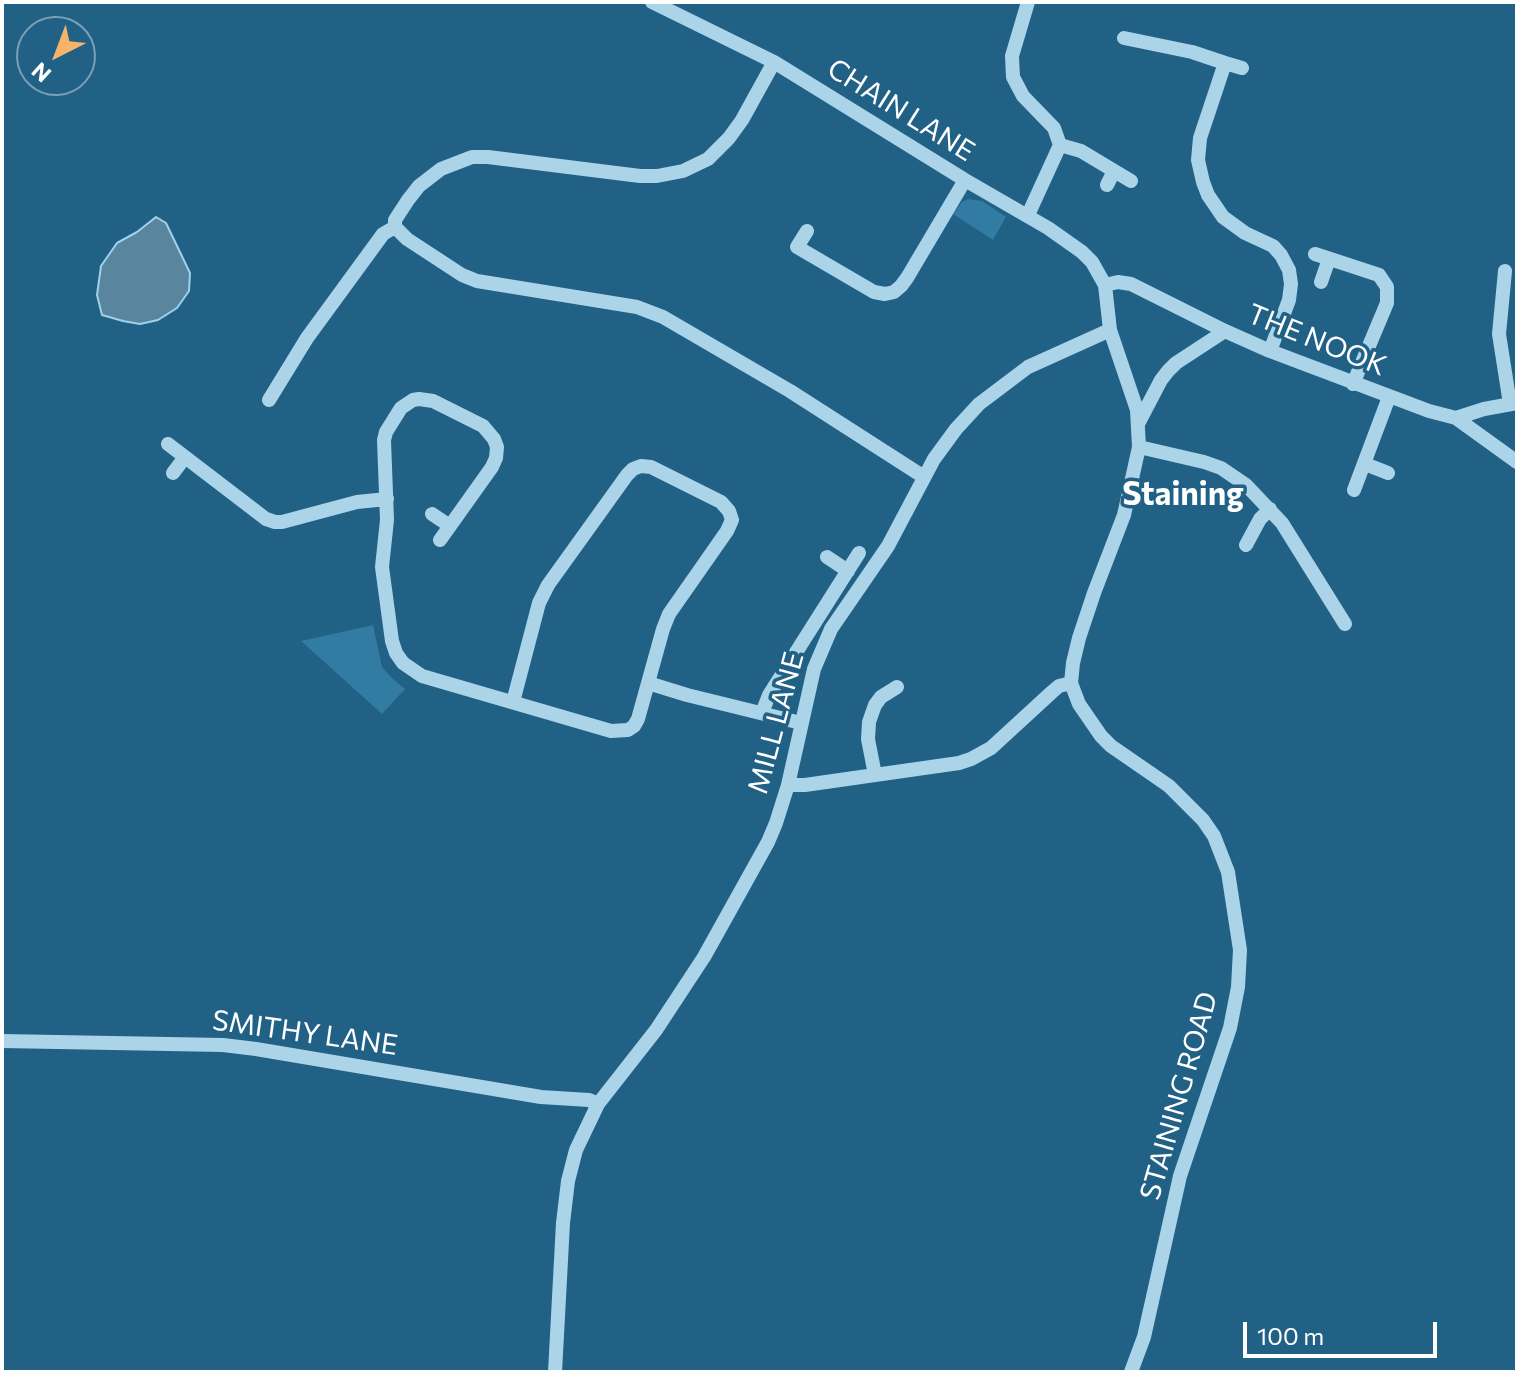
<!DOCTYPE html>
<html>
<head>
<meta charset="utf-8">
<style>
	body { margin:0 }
	#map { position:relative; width:1519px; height:1374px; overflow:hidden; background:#216186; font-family:Commissioner,sans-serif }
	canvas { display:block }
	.frame { position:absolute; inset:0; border:4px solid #fff; pointer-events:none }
	.north { position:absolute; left:16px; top:16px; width:80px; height:80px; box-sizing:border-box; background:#216186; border:2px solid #7aa0b6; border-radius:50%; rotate:222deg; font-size:22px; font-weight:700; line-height:32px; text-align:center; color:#fff }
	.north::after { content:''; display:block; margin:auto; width:28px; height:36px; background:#f6b36c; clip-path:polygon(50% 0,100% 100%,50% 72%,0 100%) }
	.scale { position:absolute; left:1243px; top:1322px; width:194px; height:36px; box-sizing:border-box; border:4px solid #fff; border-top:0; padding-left:10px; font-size:24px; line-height:28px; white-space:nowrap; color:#fff; -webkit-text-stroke:6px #216186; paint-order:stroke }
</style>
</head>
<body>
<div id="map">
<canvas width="1519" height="1374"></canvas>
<div class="frame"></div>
<div class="north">N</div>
<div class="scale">100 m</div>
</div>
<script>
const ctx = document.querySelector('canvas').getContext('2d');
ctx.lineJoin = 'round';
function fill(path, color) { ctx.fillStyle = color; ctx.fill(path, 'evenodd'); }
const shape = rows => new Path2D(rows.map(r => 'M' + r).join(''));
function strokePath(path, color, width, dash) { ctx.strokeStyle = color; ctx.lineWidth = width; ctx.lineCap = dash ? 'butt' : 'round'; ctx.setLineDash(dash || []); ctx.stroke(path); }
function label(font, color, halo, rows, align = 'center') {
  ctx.font = font + ' Commissioner,sans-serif'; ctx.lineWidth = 7; ctx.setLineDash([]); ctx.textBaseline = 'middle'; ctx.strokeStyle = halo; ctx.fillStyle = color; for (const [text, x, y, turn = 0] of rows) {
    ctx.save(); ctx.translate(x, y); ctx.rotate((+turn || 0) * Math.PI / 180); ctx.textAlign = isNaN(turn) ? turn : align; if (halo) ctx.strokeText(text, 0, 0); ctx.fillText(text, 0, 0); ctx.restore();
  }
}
const green = shape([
	[968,199,982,201,1006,217,993,240,953,214,962,202],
	[373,625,382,667,393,679,405,689,382,714,301,641]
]);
const water = shape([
	[156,217,166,223,190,273,189,291,177,308,158,320,140,324,123,321,102,315,97,295,101,266,117,243,137,232,156,217]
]);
const minor = shape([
	[652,2,774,62,965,180,1048,228,1082,252,1092,262,1105,285,1110,330,1137,410,1139,447,1124,515,1094,593,1079,638,1073,663,1071,683,1079,704,1101,736,1111,746,1169,786,1203,820,1214,836,1228,872,1240,950,1238,987,1230,1028,1180,1176,1144,1337,1131,1372],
	[1028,2,1012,56,1013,77,1023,96,1054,128,1060,145],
	[1124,38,1192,52,1225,63,1200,138,1198,160,1203,182,1208,195,1223,217,1245,233,1273,246,1281,255,1289,270,1291,284,1289,300,1270,351],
	[1225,63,1242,68],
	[1107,185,1114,171],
	[1028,215,1060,145,1081,151,1131,181],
	[395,227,407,239,462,275,477,281,637,307,663,317,790,391,924,477],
	[807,231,797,247,874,292,885,294,894,292,901,286,907,278,965,180],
	[1315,254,1379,275,1387,287,1387,303,1353,384],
	[1505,271,1499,334,1510,404],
	[1321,282,1329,259],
	[1105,285,1118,282,1131,284,1225,331,1270,351,1429,411,1456,418,1484,409,1517,403],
	[269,400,307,338,383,234,395,227,395,220,408,200,419,186,441,169,472,157,488,157,640,176,657,176,683,171,708,159,729,138,742,120,774,62],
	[1456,418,1517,462],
	[1139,422,1161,380,1168,371,1176,363,1225,331],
	[168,444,266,519,275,522,282,522,357,502,387,499],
	[1139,447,1204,462,1221,468,1246,485,1282,523,1345,624],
	[1365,464,1388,473],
	[173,473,185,457],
	[1354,490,1389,397],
	[432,514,450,526],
	[440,540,492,467,496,458,497,447,494,439,483,426,433,401,419,399,413,400,401,408,386,432,384,440,387,520,382,567,392,641,396,653,403,663,422,676,611,731,628,730,634,726,638,719,648,683,687,695,801,723],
	[1246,545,1260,519,1270,509],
	[827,557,848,571],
	[513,702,539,603,548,585,627,475,633,469,641,466,651,467,721,502,729,511,732,520,727,531,669,614,663,629,648,683],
	[762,713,769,695,859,553],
	[875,775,868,739,869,722,875,705,881,697,897,687],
	[788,785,805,785,959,763,971,759,991,748,1052,692,1059,686,1071,683],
	[2,1041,223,1045,256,1049,541,1097,589,1100,598,1104],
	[555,1372,563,1223,568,1181,576,1150,598,1104,656,1030,704,957,768,842,776,823,788,785,814,669,831,629,888,546,934,459,956,429,979,404,1028,367,1110,330]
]);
const streetNames = [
	["CHAIN LANE",901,110,32],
	["THE NOOK",1317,340,22],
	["MILL LANE",776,723,-75],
	["SMITHY LANE",305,1033,8],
	["STAINING ROAD",1179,1096,-74]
];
const quarterNames = [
	["Staining",1183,494]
];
fill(green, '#327ba2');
fill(water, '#59869e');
strokePath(water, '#9fd1eb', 2);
strokePath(minor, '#abd4e9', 14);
label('28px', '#fff', '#216186', streetNames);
label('bold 32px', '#fff', '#216186', quarterNames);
</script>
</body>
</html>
